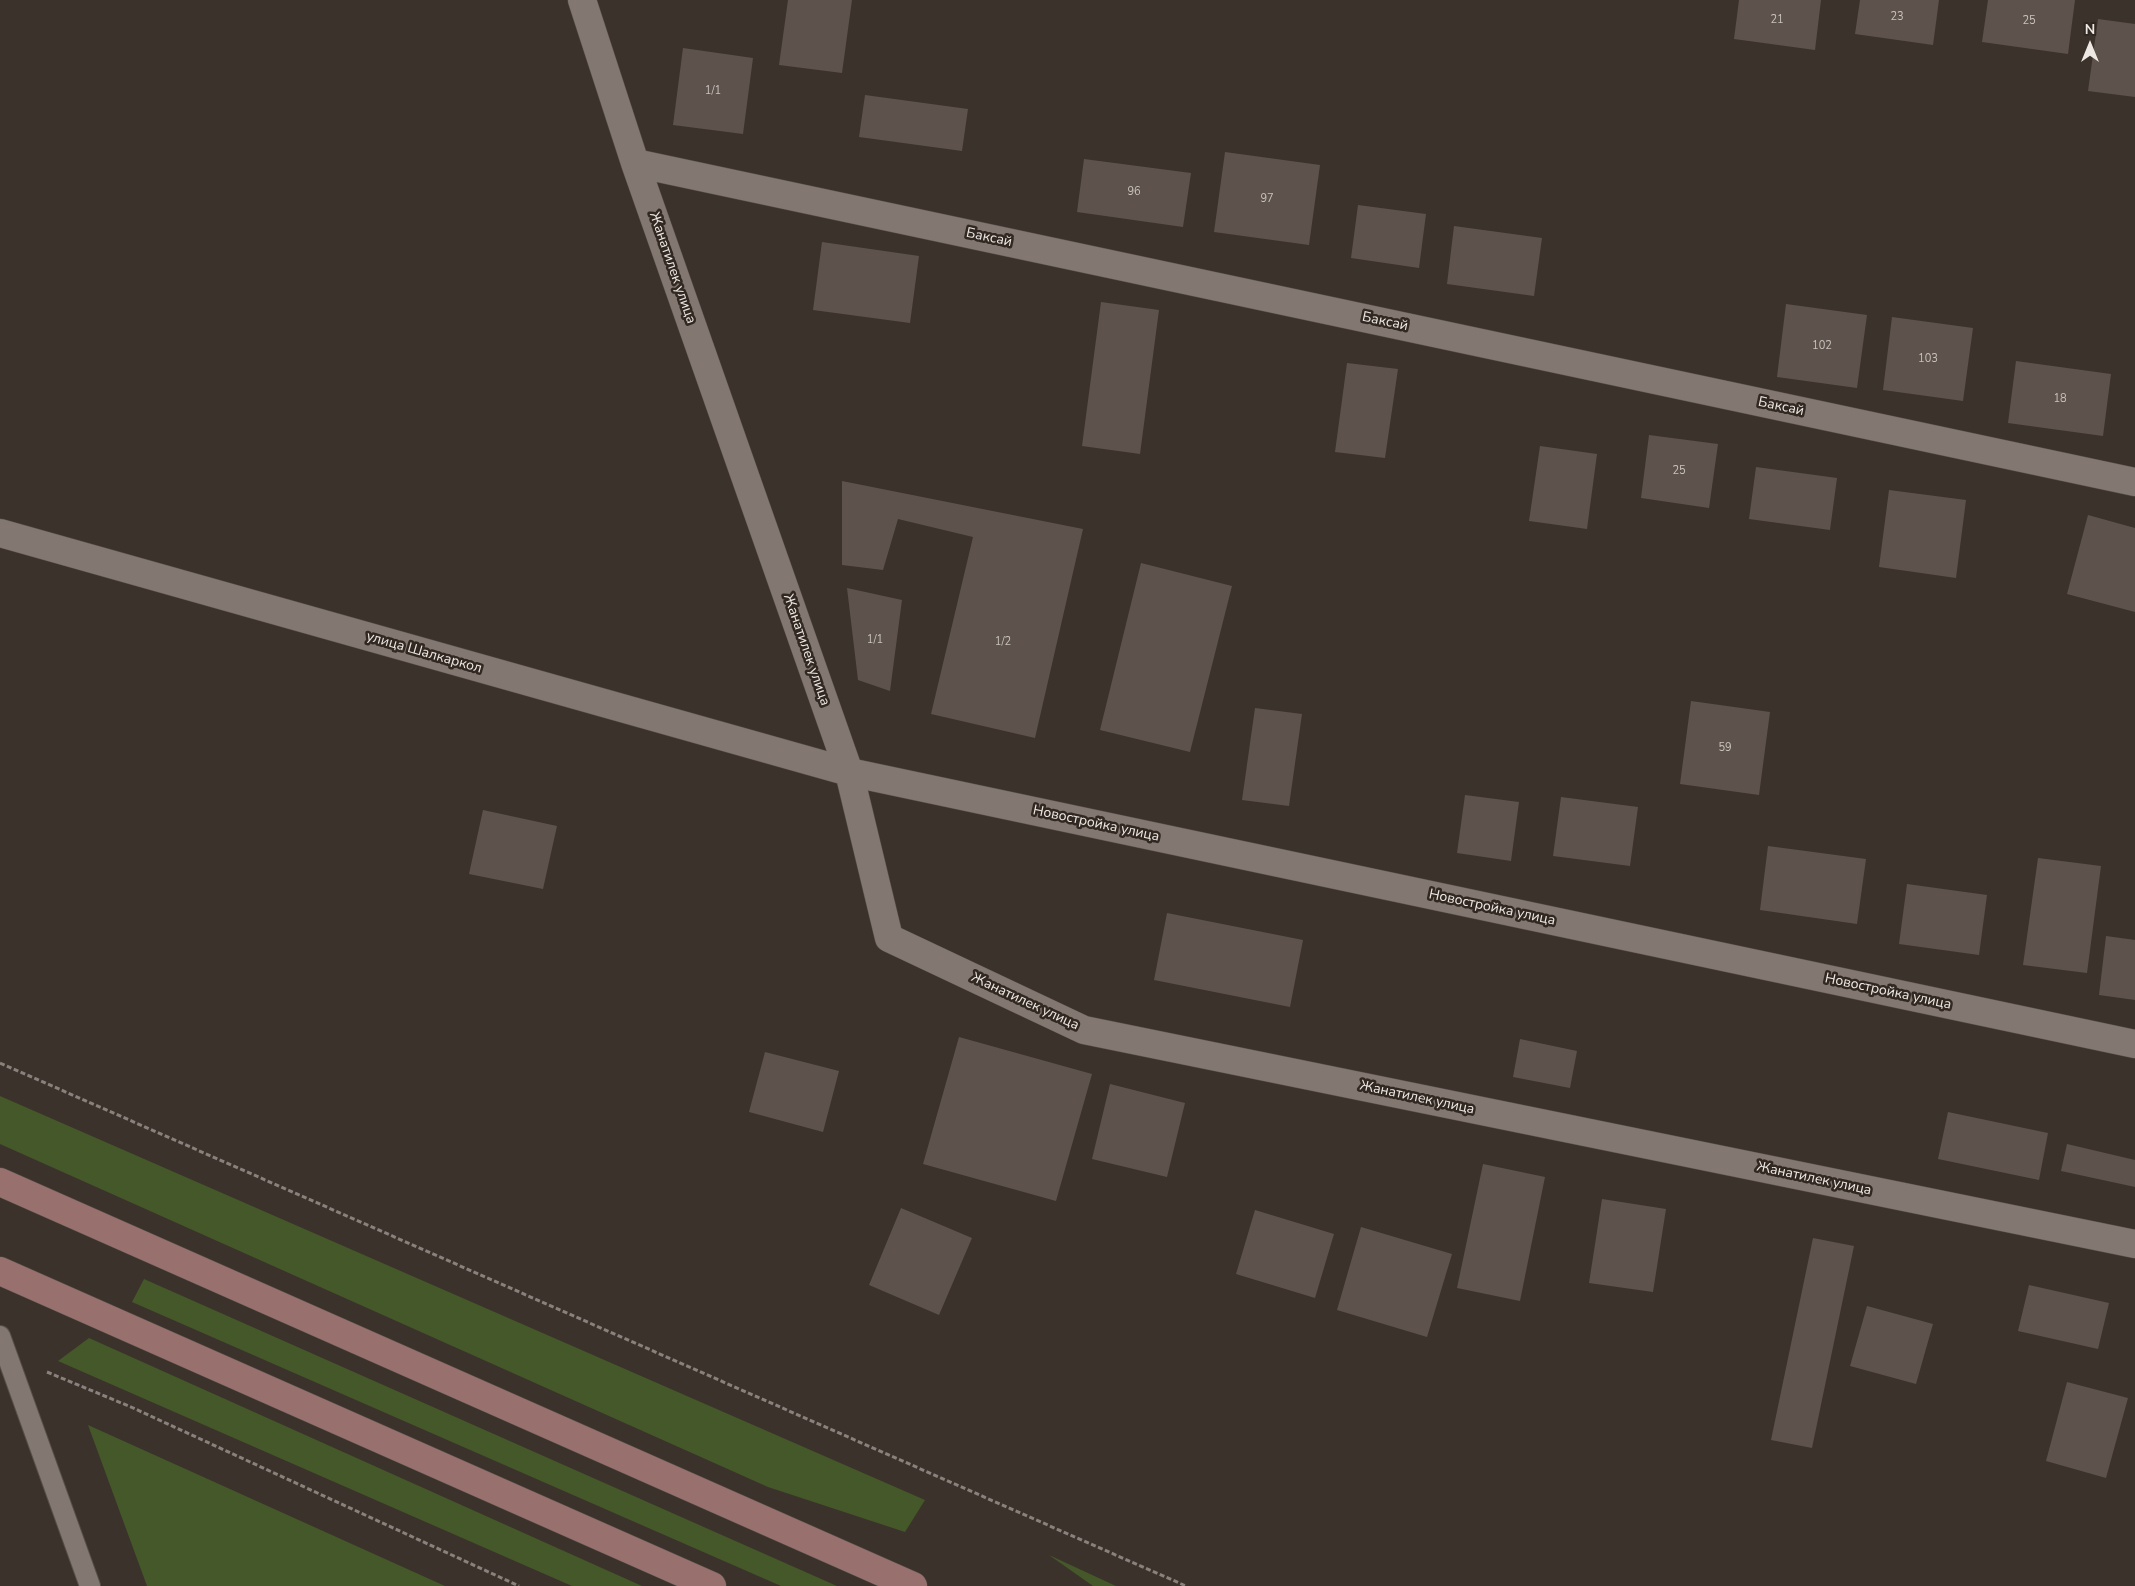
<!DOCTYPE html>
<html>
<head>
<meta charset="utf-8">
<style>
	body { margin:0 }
	#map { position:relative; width:2135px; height:1586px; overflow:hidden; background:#3c322c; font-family:"Nunito Sans",sans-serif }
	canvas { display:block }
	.north { position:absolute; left:2065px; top:20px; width:50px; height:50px; -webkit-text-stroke:4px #322822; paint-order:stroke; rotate:0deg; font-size:14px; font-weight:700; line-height:20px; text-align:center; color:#eee8e4 }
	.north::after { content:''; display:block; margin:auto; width:18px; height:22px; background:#eee8e4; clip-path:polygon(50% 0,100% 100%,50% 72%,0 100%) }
</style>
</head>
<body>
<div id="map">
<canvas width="2135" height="1586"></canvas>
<div class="north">N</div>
</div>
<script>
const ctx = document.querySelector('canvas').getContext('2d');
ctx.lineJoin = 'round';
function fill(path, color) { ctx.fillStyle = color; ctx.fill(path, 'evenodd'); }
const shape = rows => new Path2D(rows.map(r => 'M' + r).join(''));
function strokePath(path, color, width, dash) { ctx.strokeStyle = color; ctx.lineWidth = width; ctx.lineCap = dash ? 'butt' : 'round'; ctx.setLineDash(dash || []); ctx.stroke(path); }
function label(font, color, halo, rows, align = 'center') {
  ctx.font = font + ' "Nunito Sans",sans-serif'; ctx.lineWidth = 5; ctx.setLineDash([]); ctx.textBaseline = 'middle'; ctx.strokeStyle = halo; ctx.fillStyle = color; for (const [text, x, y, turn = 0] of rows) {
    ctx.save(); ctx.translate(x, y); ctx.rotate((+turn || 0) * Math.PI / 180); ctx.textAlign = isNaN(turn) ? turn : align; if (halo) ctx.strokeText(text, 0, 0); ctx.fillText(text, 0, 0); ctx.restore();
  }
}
const green = shape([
	[0,1096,925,1500,905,1532,768,1487,0,1144],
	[144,1279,837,1586,781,1586,132,1302],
	[89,1338,642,1586,572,1586,58,1361],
	[88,1425,445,1586,147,1586],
	[1049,1555,1116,1586,1093,1586]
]);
const building = shape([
	[788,0,852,0,842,73,779,65],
	[1739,0,1821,0,1815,50,1734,39],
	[1860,0,1939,0,1933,45,1855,34],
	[1988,0,2075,0,2068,54,1982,42],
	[2098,19,2135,24,2135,97,2088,91],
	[683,48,753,58,743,134,673,125],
	[865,95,968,109,962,151,859,137],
	[1225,152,1320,165,1309,245,1214,232],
	[1084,159,1191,173,1183,227,1077,212],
	[1358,205,1426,214,1419,268,1351,258],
	[1454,226,1542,238,1534,296,1447,284],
	[822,242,919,256,910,323,813,310],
	[1101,302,1159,310,1140,454,1082,446],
	[1786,304,1867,315,1857,388,1777,377],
	[1892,317,1973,328,1963,401,1883,390],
	[2016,361,2111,374,2103,436,2008,423],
	[1347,363,1398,369,1385,458,1335,452],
	[1649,435,1718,444,1709,508,1641,498],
	[1540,446,1597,454,1587,529,1529,521],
	[1756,467,1837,478,1830,530,1749,519],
	[842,481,1083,529,1035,738,931,714,973,537,898,519,883,570,842,565],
	[1889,490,1966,500,1956,578,1879,567],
	[2088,515,2135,528,2135,612,2067,594],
	[1141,563,1232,586,1190,752,1100,730],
	[847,588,902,600,890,691,858,680],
	[1691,701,1770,712,1759,795,1680,784],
	[1255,708,1302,714,1289,806,1242,800],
	[1465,795,1519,802,1511,861,1457,853],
	[1561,797,1638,807,1630,866,1553,856],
	[483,810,557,826,543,889,469,874],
	[1768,846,1866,859,1857,924,1760,910],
	[2038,858,2101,866,2087,973,2023,965],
	[1907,884,1987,895,1979,955,1899,944],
	[1167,913,1303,940,1290,1007,1154,980],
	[2106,936,2135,940,2135,1000,2099,995],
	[959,1037,1092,1074,1056,1201,923,1164],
	[1520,1039,1577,1051,1570,1088,1513,1077],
	[765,1052,839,1071,823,1132,749,1112],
	[1110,1084,1185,1103,1167,1177,1092,1159],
	[1948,1112,2048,1133,2039,1180,1938,1159],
	[2067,1144,2135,1160,2135,1187,2061,1171],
	[1483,1164,1545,1177,1520,1301,1457,1288],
	[1602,1199,1666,1209,1653,1292,1589,1283],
	[901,1208,972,1238,939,1315,869,1285],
	[1255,1210,1334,1234,1315,1298,1236,1274],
	[1361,1227,1452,1254,1427,1337,1337,1310],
	[1813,1238,1854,1246,1812,1448,1771,1440],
	[2029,1285,2109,1303,2098,1349,2018,1331],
	[1867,1306,1933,1324,1916,1384,1850,1366],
	[2067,1382,2128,1398,2106,1478,2046,1461]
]);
const path = shape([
	[0,1063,1186,1586],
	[47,1372,131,1407,519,1586]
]);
const lane = shape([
	[0,1336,90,1586]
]);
const street = shape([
	[582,0,635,163,849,772,889,938,1084,1030,2135,1244],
	[635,163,2135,482],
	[0,533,849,772,2135,1044]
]);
const secondary = shape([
	[0,1182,913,1586],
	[0,1271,712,1586]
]);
const numberNames = [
	["23",1897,17],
	["21",1777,20],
	["25",2029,21],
	["1/1",713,91],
	["96",1134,192],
	["97",1267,199],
	["102",1822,346],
	["103",1928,359],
	["18",2060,399],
	["25",1679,471],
	["1/1",875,640],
	["1/2",1003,642],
	["59",1725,748]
];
const streetNames = [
	["Баксай",989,238,12],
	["Жанатилек улица",672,268,71],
	["Баксай",1385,322,12],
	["Баксай",1781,407,12],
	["Жанатилек улица",806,650,71],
	["улица Шалкаркол",424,653,16],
	["Новостройка улица",1096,824,12],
	["Новостройка улица",1492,908,12],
	["Новостройка улица",1888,992,12],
	["Жанатилек улица",1025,1002,25],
	["Жанатилек улица",1417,1098,12],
	["Жанатилек улица",1814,1179,12]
];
fill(green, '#445829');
fill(building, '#5d534c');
strokePath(lane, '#58504b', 22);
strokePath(street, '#58504b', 29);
strokePath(secondary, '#58504b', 29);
strokePath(path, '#89817c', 3, [5, 2.5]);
strokePath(lane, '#837771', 20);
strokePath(street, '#837771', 28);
strokePath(secondary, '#98716f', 28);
label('11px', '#cac3be', null, numberNames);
label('14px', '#eee8e4', '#322822', streetNames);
</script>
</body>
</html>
